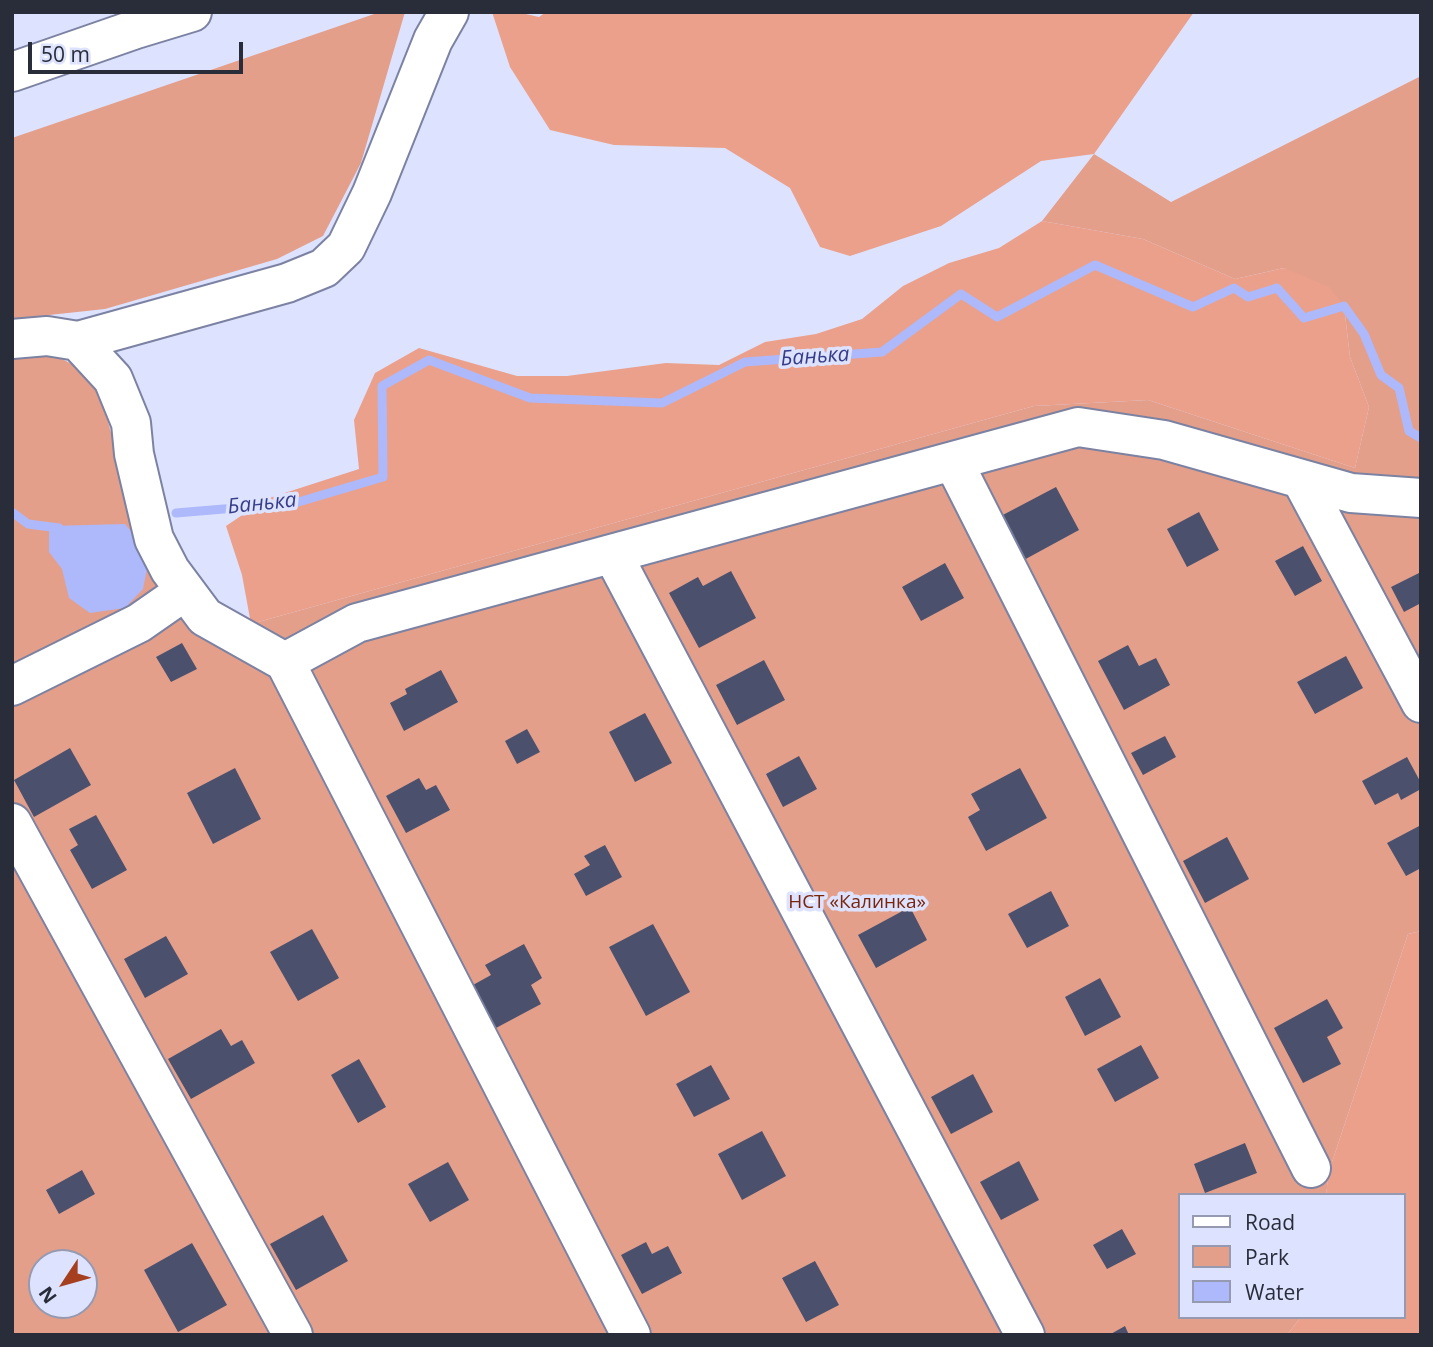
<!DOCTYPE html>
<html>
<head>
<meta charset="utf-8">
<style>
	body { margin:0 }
	#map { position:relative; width:1433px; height:1347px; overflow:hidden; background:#dde3ff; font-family:"Open Sans",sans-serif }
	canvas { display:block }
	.frame { position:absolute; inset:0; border:14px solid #292c39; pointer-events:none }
	.legend { position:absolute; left:1178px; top:1193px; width:228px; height:126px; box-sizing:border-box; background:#dde3ff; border:2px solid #959ab0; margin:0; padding:9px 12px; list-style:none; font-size:21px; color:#292c39 }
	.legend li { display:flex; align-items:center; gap:14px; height:35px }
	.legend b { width:35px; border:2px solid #959ab0 }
	.north { position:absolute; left:28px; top:1249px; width:70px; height:70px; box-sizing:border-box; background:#dde3ff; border:2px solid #959ab0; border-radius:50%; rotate:234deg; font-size:19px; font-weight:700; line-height:28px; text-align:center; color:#292c39 }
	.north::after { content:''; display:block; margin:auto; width:24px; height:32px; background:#a63e20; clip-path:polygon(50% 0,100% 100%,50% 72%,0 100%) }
	.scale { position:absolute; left:28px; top:42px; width:215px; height:32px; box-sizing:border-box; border:4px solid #292c39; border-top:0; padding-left:9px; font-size:21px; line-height:24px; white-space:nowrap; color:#292c39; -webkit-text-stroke:5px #dde3ff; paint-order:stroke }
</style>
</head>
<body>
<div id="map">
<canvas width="1433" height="1347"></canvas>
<div class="frame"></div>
<ul class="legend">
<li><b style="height:9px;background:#fff"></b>Road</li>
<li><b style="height:19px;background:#e49f8b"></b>Park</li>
<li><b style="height:19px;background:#adb9fb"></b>Water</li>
</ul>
<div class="north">N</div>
<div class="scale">50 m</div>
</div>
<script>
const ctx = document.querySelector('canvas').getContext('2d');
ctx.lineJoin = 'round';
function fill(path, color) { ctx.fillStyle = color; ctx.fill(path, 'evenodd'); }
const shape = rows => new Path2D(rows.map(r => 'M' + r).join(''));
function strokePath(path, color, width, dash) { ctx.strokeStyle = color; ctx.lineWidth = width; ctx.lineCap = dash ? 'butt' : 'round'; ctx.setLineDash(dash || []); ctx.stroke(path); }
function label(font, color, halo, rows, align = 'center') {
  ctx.font = font + ' "Open Sans",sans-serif'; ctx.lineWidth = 7; ctx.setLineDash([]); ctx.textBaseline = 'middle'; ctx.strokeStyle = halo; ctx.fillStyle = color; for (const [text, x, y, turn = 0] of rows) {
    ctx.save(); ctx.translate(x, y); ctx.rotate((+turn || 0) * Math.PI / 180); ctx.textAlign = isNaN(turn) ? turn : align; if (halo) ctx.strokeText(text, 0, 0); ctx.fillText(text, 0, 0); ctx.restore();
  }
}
const green = shape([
	[380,12,405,12,361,163,323,236,277,259,105,309,12,319,12,138],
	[1421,76,1421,931,1408,934,1329,1171,1326,1195,1179,1195,1179,1317,1301,1317,1287,1335,12,1335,12,359,53,354,88,373,104,407,122,473,181,575,251,624,1034,406,1148,400,1355,468,1369,407,1350,357,1344,306,1284,268,1235,279,1143,239,1042,221,1094,154,1171,202],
	[42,1263,84,1263,84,1305,42,1305]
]);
const forest = shape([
	[492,12,517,12,539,17,546,12,1194,12,1094,154,1041,161,941,226,850,256,820,247,790,188,725,148,614,145,550,130,510,67],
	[1042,221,1143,239,1235,279,1284,268,1329,287,1344,306,1350,357,1369,407,1355,468,1148,400,1034,406,251,624,242,575,226,526,266,499,359,469,354,420,375,373,419,348,517,376,567,376,666,363,719,365,765,342,816,334,862,319,903,286,949,263,999,248],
	[1421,931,1421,1335,1287,1335,1301,1317,1403,1317,1403,1195,1326,1195,1329,1171,1408,934]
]);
const water = shape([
	[125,524,140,542,147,569,143,589,125,608,90,613,69,598,62,569,49,552,49,526]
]);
const stream = shape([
	[12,512,28,524,59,528],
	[176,513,295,503,383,477,382,386,429,360,530,398,662,403,745,362,882,352,961,294,997,317,1095,265,1193,307,1234,288,1248,297,1277,288,1304,318,1344,306,1364,334,1381,375,1399,388,1409,431,1421,438]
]);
const building = shape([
	[1056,487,1079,530,1022,561,999,517],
	[1199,512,1219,550,1187,567,1167,529],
	[1303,546,1322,581,1295,596,1275,561],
	[945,563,964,598,921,621,902,587],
	[731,571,756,618,699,648,669,593,698,577,703,586],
	[1421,572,1421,603,1404,612,1391,587],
	[182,643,197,669,171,682,156,657],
	[1128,645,1139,666,1156,658,1170,685,1124,710,1098,661],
	[1346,656,1363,688,1315,714,1297,682],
	[764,660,785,700,737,725,716,685],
	[441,670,458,702,404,731,390,703,407,694,405,689],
	[645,713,672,763,635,782,609,732],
	[527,729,540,752,517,764,505,741],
	[1165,736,1176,757,1143,775,1131,753],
	[70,748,91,785,34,817,14,780],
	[799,756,817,789,783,807,766,774],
	[1407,757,1421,783,1421,789,1401,800,1398,793,1375,805,1362,781],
	[235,768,261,819,213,844,187,793],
	[1020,768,1047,818,986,851,968,817,980,810,971,794],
	[419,778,426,790,436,785,450,810,406,833,386,796],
	[96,815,127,870,92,889,70,850,78,845,69,829],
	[1421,825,1421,868,1406,876,1387,843],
	[1227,837,1249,879,1205,903,1183,861],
	[605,845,622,877,586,896,574,874,590,865,584,856],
	[1051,891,1069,926,1027,948,1008,914],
	[910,907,927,940,876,968,858,935],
	[653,924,690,992,646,1016,609,947],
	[312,929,339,978,298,1001,270,952],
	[166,936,188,974,145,998,124,959],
	[524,944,542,978,531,985,541,1004,496,1028,473,985,491,975,485,965],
	[1100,978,1121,1017,1085,1036,1065,997],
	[1327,999,1343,1028,1327,1037,1341,1064,1303,1083,1274,1028],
	[221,1029,231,1046,242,1040,255,1063,191,1099,168,1059],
	[1141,1045,1159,1078,1115,1102,1097,1069],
	[359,1059,386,1107,358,1123,331,1075],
	[711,1065,730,1099,694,1117,676,1084],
	[973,1074,993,1112,951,1134,931,1097],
	[762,1131,786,1176,742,1200,718,1154],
	[1245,1143,1257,1173,1205,1193,1194,1164],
	[1019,1161,1039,1200,1001,1220,980,1182],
	[448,1162,469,1200,430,1222,408,1184],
	[82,1170,95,1194,59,1214,46,1190],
	[323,1215,348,1261,296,1290,270,1244],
	[1122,1229,1136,1254,1107,1269,1093,1245],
	[646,1242,652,1254,668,1246,682,1273,642,1294,621,1255],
	[192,1243,227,1305,178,1332,144,1270],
	[815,1261,839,1305,806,1322,782,1278],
	[1125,1326,1129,1335,1109,1335]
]);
const minor = shape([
	[12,72,136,29,192,12],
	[12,339,47,336,78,341,113,379,131,423,134,454,154,539,170,570,205,617,285,662,631,1335],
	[78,341,287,283,324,268,346,247,372,193,433,40,449,12],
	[953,461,1311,1168],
	[1301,479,1421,703],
	[613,555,1025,1335],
	[285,662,357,623,1078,427,1164,440,1351,493,1421,498],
	[12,686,139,623,185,591],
	[12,823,293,1335]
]);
const parkNames = [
	["НСТ «Калинка»",857,903]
];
const waterNames = [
	["Банька",815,357,-4],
	["Банька",262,504,-6]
];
fill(green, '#e49f8b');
fill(forest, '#eba08b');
fill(water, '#adb9fb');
strokePath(stream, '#adb9fb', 9);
fill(building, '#4b516d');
strokePath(minor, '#7c82a2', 42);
strokePath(minor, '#fff', 38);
label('19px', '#7a2409', '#dde3ff', parkNames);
label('italic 21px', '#373d88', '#dde3ff', waterNames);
</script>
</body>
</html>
